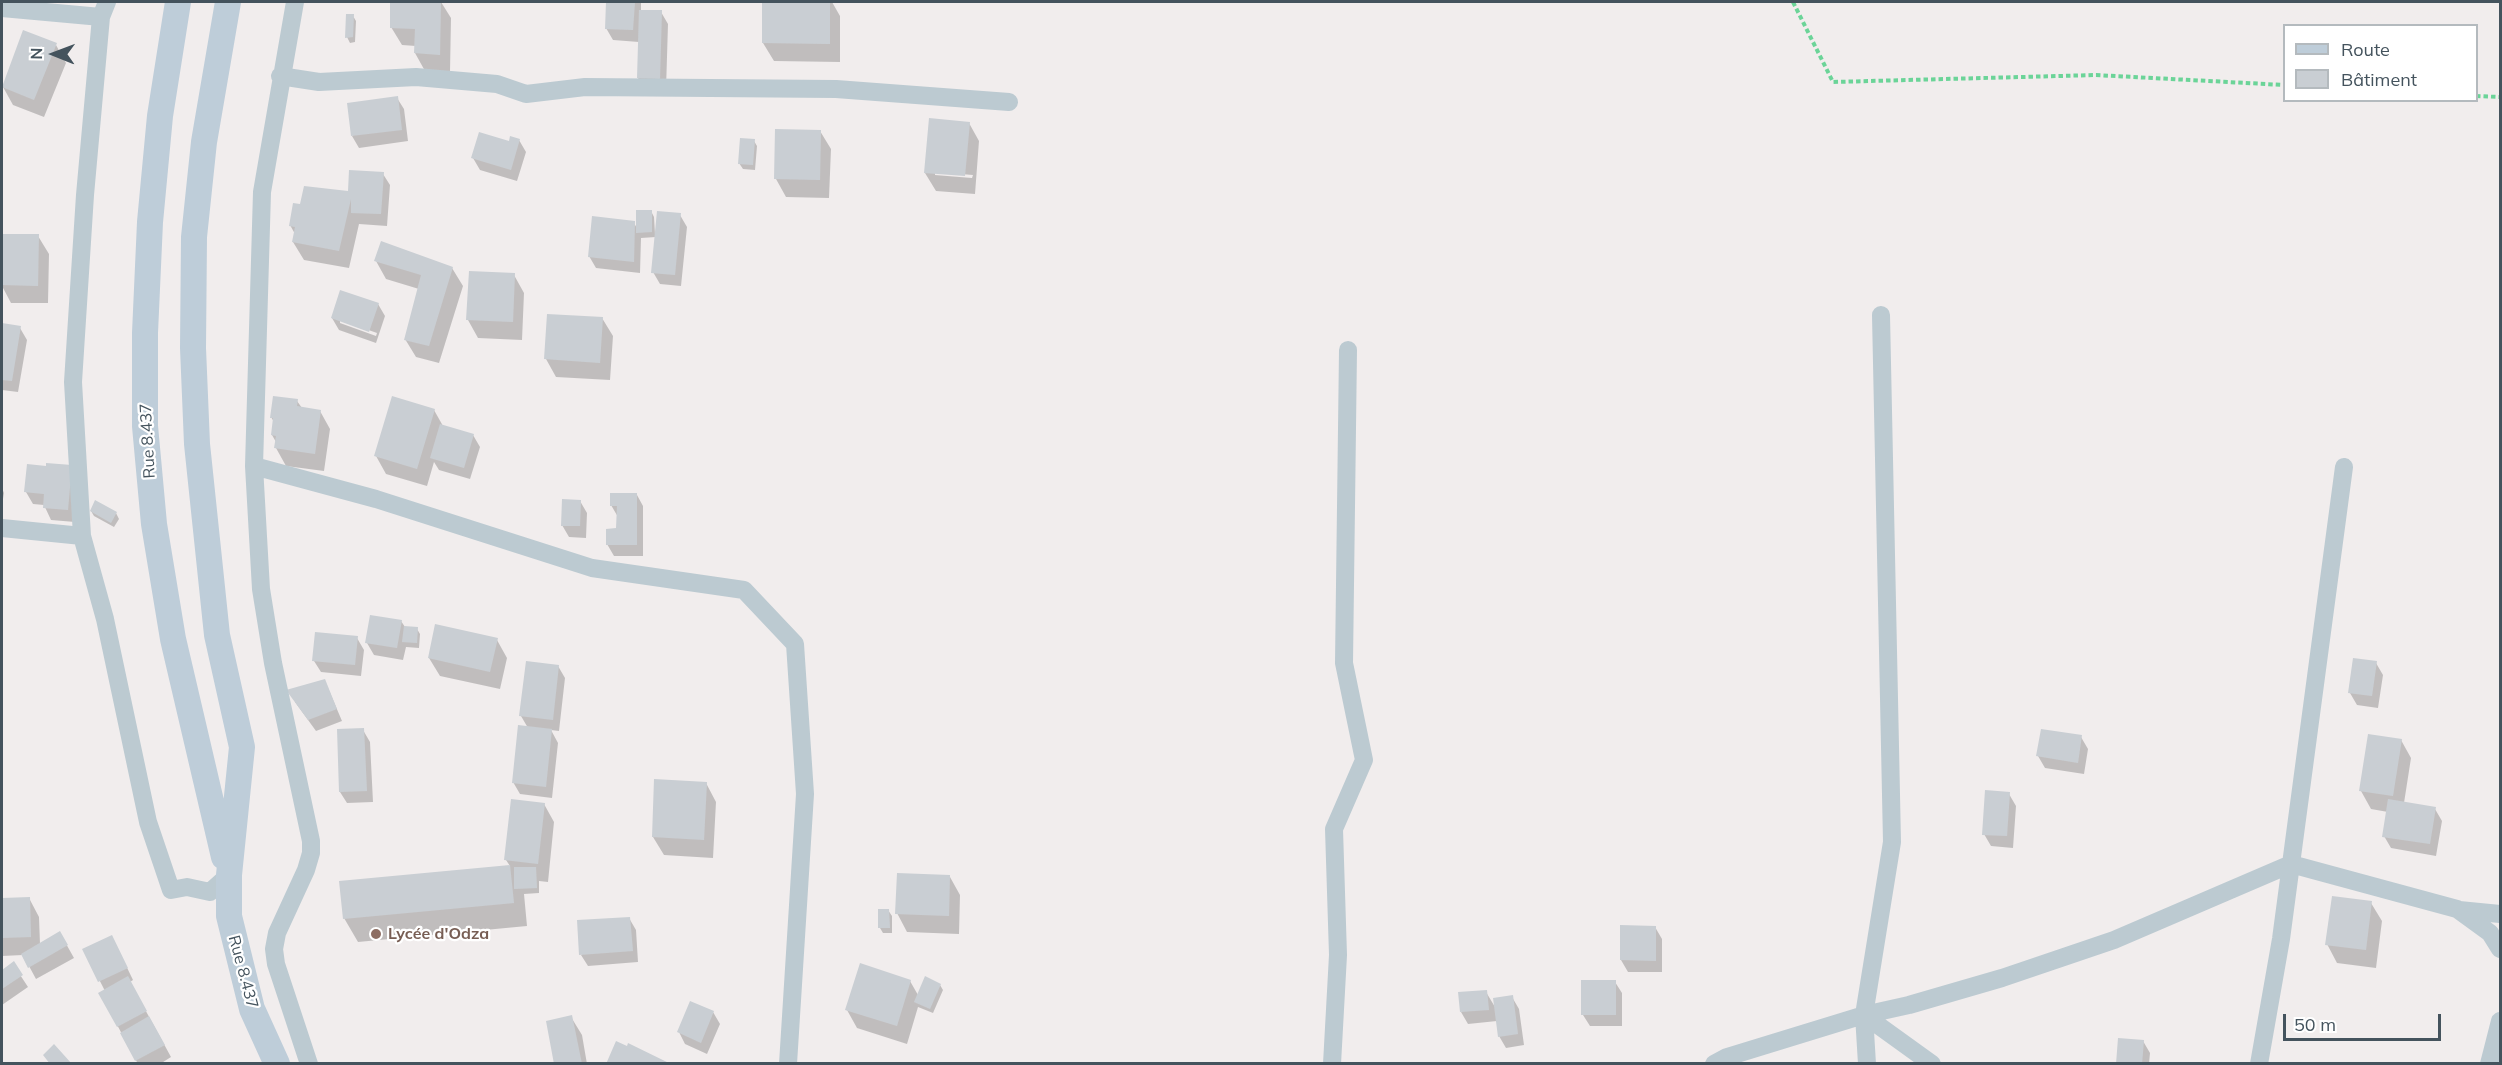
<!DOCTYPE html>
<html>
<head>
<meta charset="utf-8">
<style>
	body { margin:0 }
	#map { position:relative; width:2502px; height:1065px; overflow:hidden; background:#f1eded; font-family:Mulish,sans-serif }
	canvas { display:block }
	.frame { position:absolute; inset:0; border:3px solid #44535d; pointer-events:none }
	.legend { position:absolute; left:2283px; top:24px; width:195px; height:78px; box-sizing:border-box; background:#fff; border:2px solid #b4babe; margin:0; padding:8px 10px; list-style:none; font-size:18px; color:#44535d }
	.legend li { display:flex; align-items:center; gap:12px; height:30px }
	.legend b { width:30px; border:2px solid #b4babe }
	.north { position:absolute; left:24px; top:24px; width:60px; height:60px; -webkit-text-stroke:4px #fff; paint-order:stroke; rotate:271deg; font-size:16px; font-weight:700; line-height:24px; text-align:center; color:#44535d }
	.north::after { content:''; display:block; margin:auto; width:21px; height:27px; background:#44535d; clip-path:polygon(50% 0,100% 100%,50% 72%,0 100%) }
	.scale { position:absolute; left:2283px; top:1014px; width:158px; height:27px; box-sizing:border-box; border:3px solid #44535d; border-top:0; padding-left:8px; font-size:18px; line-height:21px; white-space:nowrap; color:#44535d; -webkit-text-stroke:4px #fff; paint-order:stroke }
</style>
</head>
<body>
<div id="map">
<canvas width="2502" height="1065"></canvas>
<div class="frame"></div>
<ul class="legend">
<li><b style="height:8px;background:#becdd9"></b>Route</li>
<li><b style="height:16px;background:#c9ced3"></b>Bâtiment</li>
</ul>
<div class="north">N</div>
<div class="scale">50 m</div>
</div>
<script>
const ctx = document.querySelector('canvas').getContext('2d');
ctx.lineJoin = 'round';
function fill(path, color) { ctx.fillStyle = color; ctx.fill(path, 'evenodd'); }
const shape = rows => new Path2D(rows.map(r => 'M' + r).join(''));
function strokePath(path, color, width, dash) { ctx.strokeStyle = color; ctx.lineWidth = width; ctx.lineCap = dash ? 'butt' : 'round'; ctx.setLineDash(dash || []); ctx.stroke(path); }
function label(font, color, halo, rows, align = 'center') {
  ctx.font = font + ' Mulish,sans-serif'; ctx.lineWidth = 4.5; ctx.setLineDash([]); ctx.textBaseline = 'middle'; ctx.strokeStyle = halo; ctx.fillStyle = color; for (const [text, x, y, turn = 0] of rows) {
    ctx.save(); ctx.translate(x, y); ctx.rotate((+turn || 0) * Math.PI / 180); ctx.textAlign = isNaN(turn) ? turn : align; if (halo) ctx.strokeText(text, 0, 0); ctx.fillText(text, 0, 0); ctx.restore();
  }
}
const shadow = shape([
	[392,2,441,2,451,18,450,72,425,71,415,53,416,46,402,45,391,27],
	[608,2,641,2,641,11,661,12,668,24,666,90,645,90,638,78,639,42,613,40,606,28],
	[764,2,832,2,840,16,840,62,774,61,763,43],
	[353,16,356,21,355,42,350,43,347,37],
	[56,45,66,63,44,117,13,105,3,87],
	[397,98,404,109,408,141,359,148,352,136],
	[969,123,979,141,975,194,936,191,925,173],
	[935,172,973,175,972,178,935,175],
	[820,131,831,149,829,198,786,197,776,179],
	[519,140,526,152,517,181,480,170,473,158],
	[754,141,757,146,755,170,743,169,739,163],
	[383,174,390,185,387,226,359,224,349,268,304,260,293,242,295,234,290,225,301,206,349,193],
	[651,211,654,217,655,234,680,215,687,227,681,286,660,284,653,272,656,237,641,238,640,273,596,268,589,256,634,223,638,230],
	[2,235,38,236,49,254,48,303,11,303,2,286],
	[376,261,452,268,463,286,439,363,416,357,405,339,419,289,386,279],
	[470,273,514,275,524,293,522,340,478,338,468,320],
	[378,304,385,316,376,343,339,330,332,318],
	[340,320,377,333,376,336,340,323],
	[602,318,613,336,610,380,556,377,546,359],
	[2,325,20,328,27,340,18,392,2,390],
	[297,401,302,408,320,411,330,429,324,471,286,466,276,448,276,442,272,435,274,422,271,417],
	[434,410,443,426,473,435,480,447,470,479,439,470,434,462,427,486,386,474,376,456],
	[72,467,75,522,51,520,44,505,33,504,26,492],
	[2,488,4,493,2,505],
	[637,495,643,506,643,556,614,556,607,544,617,529,618,517,611,505],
	[580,501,587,513,586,538,569,537,562,525],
	[91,511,116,513,119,519,114,527,94,516],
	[401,621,405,627,417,629,420,634,419,648,406,647,403,660,374,655,367,643],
	[357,638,364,650,361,676,321,672,314,661],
	[497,640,507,658,500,689,440,676,429,658],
	[2376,663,2383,675,2378,708,2357,705,2350,693],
	[558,666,565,678,559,731,551,730,558,743,552,798,520,794,513,782,528,728,521,716],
	[325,681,342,721,316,731,295,702],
	[363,730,370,742,373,802,347,803,340,792],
	[2081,737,2088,749,2084,774,2045,768,2038,756],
	[2401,740,2411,758,2404,803,2435,809,2442,821,2436,856,2391,848,2384,836,2388,812,2371,809,2361,791],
	[656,781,706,783,716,802,713,858,664,855,653,837],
	[2009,794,2016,806,2013,848,1991,846,1984,834],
	[544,804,554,822,548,882,539,881,539,893,524,894,527,926,358,942,344,918,510,866,506,860],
	[950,877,960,895,959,934,907,932,897,913],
	[29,898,39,917,40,944,60,933,74,958,36,979,23,955,2,956,2,899],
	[2371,903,2382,921,2376,968,2337,963,2327,944],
	[888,910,892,916,892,933,883,933,880,928],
	[629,918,636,930,638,962,588,966,581,955],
	[1655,927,1662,939,1662,972,1628,972,1621,960],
	[118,949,133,980,130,982,171,1057,160,1064,138,1064,100,993,105,991,84,950],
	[13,964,28,987,2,1005,2,972],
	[910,981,918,995,940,985,943,990,933,1013,918,1007,907,1044,857,1028,847,1010],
	[1615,982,1622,993,1622,1026,1590,1026,1583,1015],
	[1486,992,1495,1007,1512,997,1519,1009,1524,1045,1506,1048,1499,1036,1497,1021,1468,1024,1461,1012],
	[713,1012,720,1024,707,1054,685,1044,679,1032],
	[571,1017,582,1035,587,1064,556,1064],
	[2143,1041,2150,1053,2149,1064,2118,1064]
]);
const building = shape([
	[390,2,441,2,440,55,414,53,415,29,390,28],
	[606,2,635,2,633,30,605,29],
	[762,2,830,2,830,44,762,43],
	[639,10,662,10,660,79,637,78],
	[346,14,354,14,353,37,345,38],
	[23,30,57,43,34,100,2,87],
	[398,96,402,130,351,136,347,103],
	[929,118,970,122,965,176,924,173],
	[775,129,821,130,820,180,774,179],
	[479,132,509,141,510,136,520,139,511,170,471,158],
	[740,138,755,139,753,165,738,164],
	[349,170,384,172,381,214,351,213,351,199,339,251,292,242,295,227,289,226,293,203,300,204,304,186,348,191],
	[636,210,652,210,652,232,636,233],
	[657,211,681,213,675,275,651,273],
	[592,216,635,221,634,262,588,257],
	[2,234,39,234,38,286,2,285],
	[381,241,453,267,429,346,404,340,421,275,374,261],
	[469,271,515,273,513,322,466,320],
	[340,290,379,303,369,332,331,318],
	[547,314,603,317,600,363,544,359],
	[2,323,21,326,12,381,2,380],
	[273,396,298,399,297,406,321,410,315,454,274,448,276,436,271,435,273,418,270,418],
	[392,396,435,409,417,469,374,456],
	[440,424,474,434,464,468,430,458],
	[46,463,72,465,68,510,43,508,44,494,24,492,27,464,46,466],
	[610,493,637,493,637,545,606,545,606,529,616,528,617,506,610,506],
	[562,499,581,500,580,526,561,526],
	[95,500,117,512,111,523,90,511],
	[370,615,402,620,397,648,365,643],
	[435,624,498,638,490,672,428,658],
	[404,626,418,627,417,643,402,642],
	[315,632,358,636,355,665,312,661],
	[2353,658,2377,661,2372,696,2348,693],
	[526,661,559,665,553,720,519,716],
	[325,679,337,709,308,720,286,690],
	[518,725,552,729,546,787,512,783],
	[364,728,367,791,339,792,337,729],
	[2041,729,2082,735,2078,763,2036,756],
	[2368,734,2402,739,2393,796,2359,791],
	[654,779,707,782,704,840,652,837],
	[1985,790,2010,792,2007,836,1982,835],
	[511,799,545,803,538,864,504,860],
	[2388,799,2436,807,2430,844,2382,837],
	[510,865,514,903,343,919,339,881],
	[514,867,536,867,537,888,514,889],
	[897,873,950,875,949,916,895,914],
	[2332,896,2372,901,2366,950,2325,945],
	[30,897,31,937,2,938,2,898],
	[878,909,889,909,890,928,878,928],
	[630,917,633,951,579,955,577,920],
	[1620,925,1656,926,1656,961,1620,960],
	[60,931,68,945,28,968,21,954],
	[112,935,128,968,98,982,82,949],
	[14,961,23,975,2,989,2,970],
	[860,963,911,980,897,1026,845,1010],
	[128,976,147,1011,117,1027,98,993],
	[925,976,941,984,930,1009,914,1002],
	[1581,980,1616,980,1616,1015,1581,1015],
	[1487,990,1489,1010,1460,1012,1458,992],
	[1513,995,1518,1034,1498,1037,1493,998],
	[690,1001,714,1011,701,1043,677,1032],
	[572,1015,582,1064,554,1064,546,1021],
	[149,1016,165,1045,135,1061,120,1033],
	[2118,1038,2144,1040,2142,1064,2116,1064],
	[616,1041,627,1046,628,1043,671,1064,606,1064],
	[54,1044,72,1064,50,1064,43,1055]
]);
const path = shape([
	[1793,2,1833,82,2096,75,2284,85],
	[2476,96,2500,97]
]);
const street = shape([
	[107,2,101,17,85,195,73,382,82,536,105,619,148,822,171,890,187,887,210,892,229,875],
	[295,2,262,192,254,466,261,589,273,663,311,841,311,853,306,870,277,933,274,949,276,964,309,1064],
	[2,8,101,17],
	[280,76,319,82,416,77,497,84,526,94,585,87,836,89,1009,102],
	[254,466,376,499,592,568,744,590,795,644,805,794,788,1064],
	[2,528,82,536],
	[2459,910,2500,914],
	[1864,1015,1932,1064],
	[1332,1064,1338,955,1334,829,1364,760,1344,663,1348,350],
	[1714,1064,1727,1057,1864,1015,1909,1005,2002,978,2114,940,2291,864,2457,909,2490,933,2500,949],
	[1867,1064,1864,1015,1892,842,1881,315],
	[2259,1064,2281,939,2344,467],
	[2489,1064,2500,1021]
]);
const secondary = shape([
	[178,2,160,116,150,222,145,333,145,426,154,524,173,639,224,857],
	[228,2,204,142,194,237,193,348,197,444,217,635,242,747,229,875,229,916,252,1009,277,1064]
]);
const markers = [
	[376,934,6,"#8d6e63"]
];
const streetNames = [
	["Rue 8.437",148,441,-93],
	["Rue 8.437",243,972,75]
];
const educationNames = [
	["Lycée d'Odza",388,934]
];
fill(shadow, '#0003');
fill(building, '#c9ced3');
strokePath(path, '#6bd498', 4, [4.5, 3]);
strokePath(street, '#bccad1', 18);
strokePath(secondary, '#becdd9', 26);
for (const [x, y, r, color] of markers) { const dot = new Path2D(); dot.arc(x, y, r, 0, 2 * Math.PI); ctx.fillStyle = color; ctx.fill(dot); strokePath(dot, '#fff', 2); }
label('16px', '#44535d', '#fff', streetNames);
label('bold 16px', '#785e54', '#fff', educationNames, 'left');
</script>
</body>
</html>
